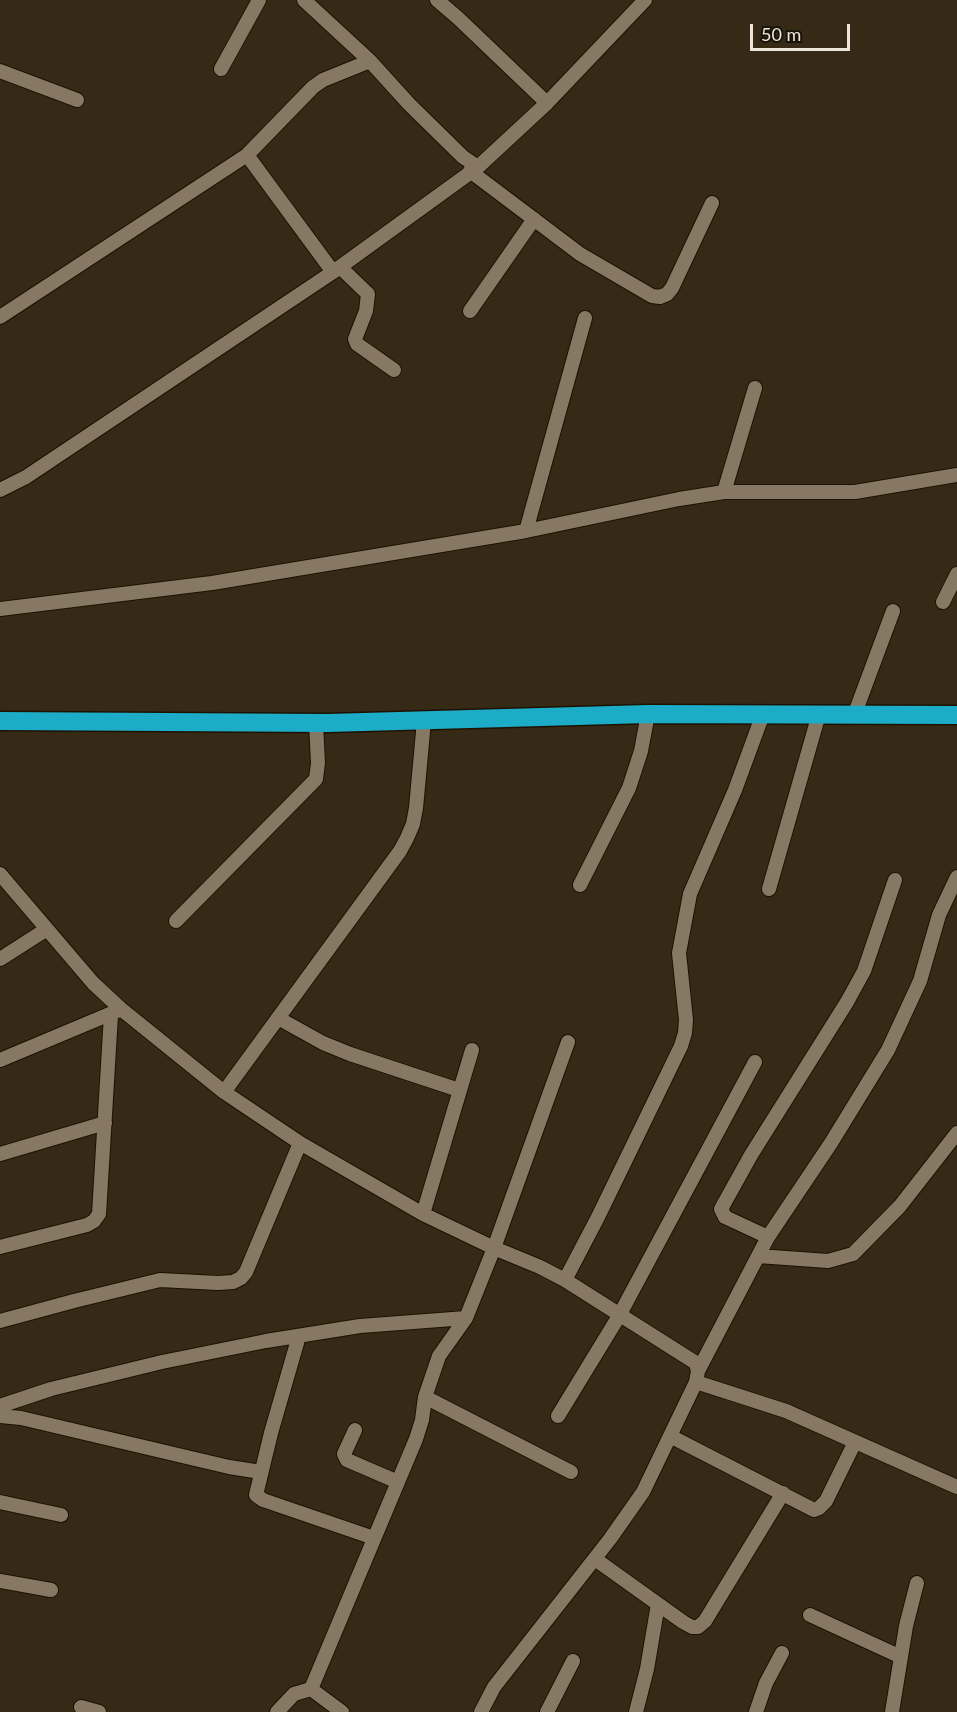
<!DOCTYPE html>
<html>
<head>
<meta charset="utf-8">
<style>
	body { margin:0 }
	#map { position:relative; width:957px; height:1712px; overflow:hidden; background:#362a17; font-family:Lato,sans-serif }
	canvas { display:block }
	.scale { position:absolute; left:750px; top:24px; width:100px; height:27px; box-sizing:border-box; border:3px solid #ede5d9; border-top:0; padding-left:8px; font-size:18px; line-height:21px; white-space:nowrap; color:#ede5d9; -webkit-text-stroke:4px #19140b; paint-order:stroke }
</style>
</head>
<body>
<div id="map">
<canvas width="957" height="1712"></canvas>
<div class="scale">50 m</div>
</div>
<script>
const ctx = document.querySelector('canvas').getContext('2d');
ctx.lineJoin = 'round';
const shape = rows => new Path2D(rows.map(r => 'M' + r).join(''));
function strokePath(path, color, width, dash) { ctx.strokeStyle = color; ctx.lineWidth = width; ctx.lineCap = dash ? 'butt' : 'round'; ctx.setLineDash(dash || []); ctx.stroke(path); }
const minor = shape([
	[304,0,370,61,409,104,463,157,478,167],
	[437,0,458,18,547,103],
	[221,69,259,0],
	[0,71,77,100],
	[247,155,313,87,323,80,370,61],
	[470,171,580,254,652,296,660,297,667,294,672,288,712,203],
	[340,267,368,294,366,311,355,339,357,344,394,370],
	[470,311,534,219],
	[0,317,247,155,333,272],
	[0,490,26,477,333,272,478,167,547,103,645,0],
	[724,492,755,388],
	[526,531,585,318],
	[943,602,957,574],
	[0,609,212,583,526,531,679,499,724,492,855,492,957,475],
	[855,713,893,611],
	[0,874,93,983,121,1009,224,1092,300,1143,423,1214,494,1248,540,1267,565,1280,696,1363,698,1371,696,1382,643,1492,610,1539,494,1687,481,1712],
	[580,885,629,788,641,751,648,714],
	[769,889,819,714],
	[176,921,316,779,318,763,316,723],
	[0,959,47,929],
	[278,1018,323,1043,350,1054,459,1090],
	[0,1060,117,1011],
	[224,1092,400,851,407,838,413,824,416,808,424,721],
	[0,1154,105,1123],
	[423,1214,472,1050],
	[768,1237,725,1217,721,1209,751,1155,847,1002,864,971,895,880],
	[0,1247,87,1225,94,1221,99,1214,111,1015],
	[758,1256,828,1261,853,1254,900,1206,957,1133],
	[565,1280,598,1217,681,1046,685,1033,686,1020,679,953,690,894,735,790,763,714],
	[0,1321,74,1301,160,1280,218,1283,233,1282,241,1278,246,1272,300,1143],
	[299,1336,271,1433,256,1495,263,1500,374,1538],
	[698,1371,768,1237,831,1143,888,1050,920,981,939,915,957,877],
	[696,1382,786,1411,957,1487],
	[425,1397,571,1472],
	[0,1406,51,1389,162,1362,266,1341,360,1326,466,1318],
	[0,1416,21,1418,229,1467,261,1472],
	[558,1416,619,1316,755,1062],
	[355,1430,344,1454,347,1460,398,1482],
	[670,1436,814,1510,819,1508,826,1501,855,1442],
	[0,1502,61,1515],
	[595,1559,683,1622,692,1627,698,1627,705,1621,783,1493],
	[0,1581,51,1590],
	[810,1615,901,1657],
	[81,1707,99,1712],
	[277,1712,294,1694,311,1689],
	[342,1712,311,1689,416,1439,422,1420,425,1397,439,1356,466,1318,494,1248,568,1042],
	[547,1712,573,1661],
	[636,1712,647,1669,658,1604],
	[756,1712,766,1683,782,1653],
	[892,1712,906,1626,917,1583]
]);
const highway = shape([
	[0,721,328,723,648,714,957,715]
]);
strokePath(minor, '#1d1202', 16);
strokePath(highway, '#1d1202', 21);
strokePath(minor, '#867863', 14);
strokePath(highway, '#1dacc7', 18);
</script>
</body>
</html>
